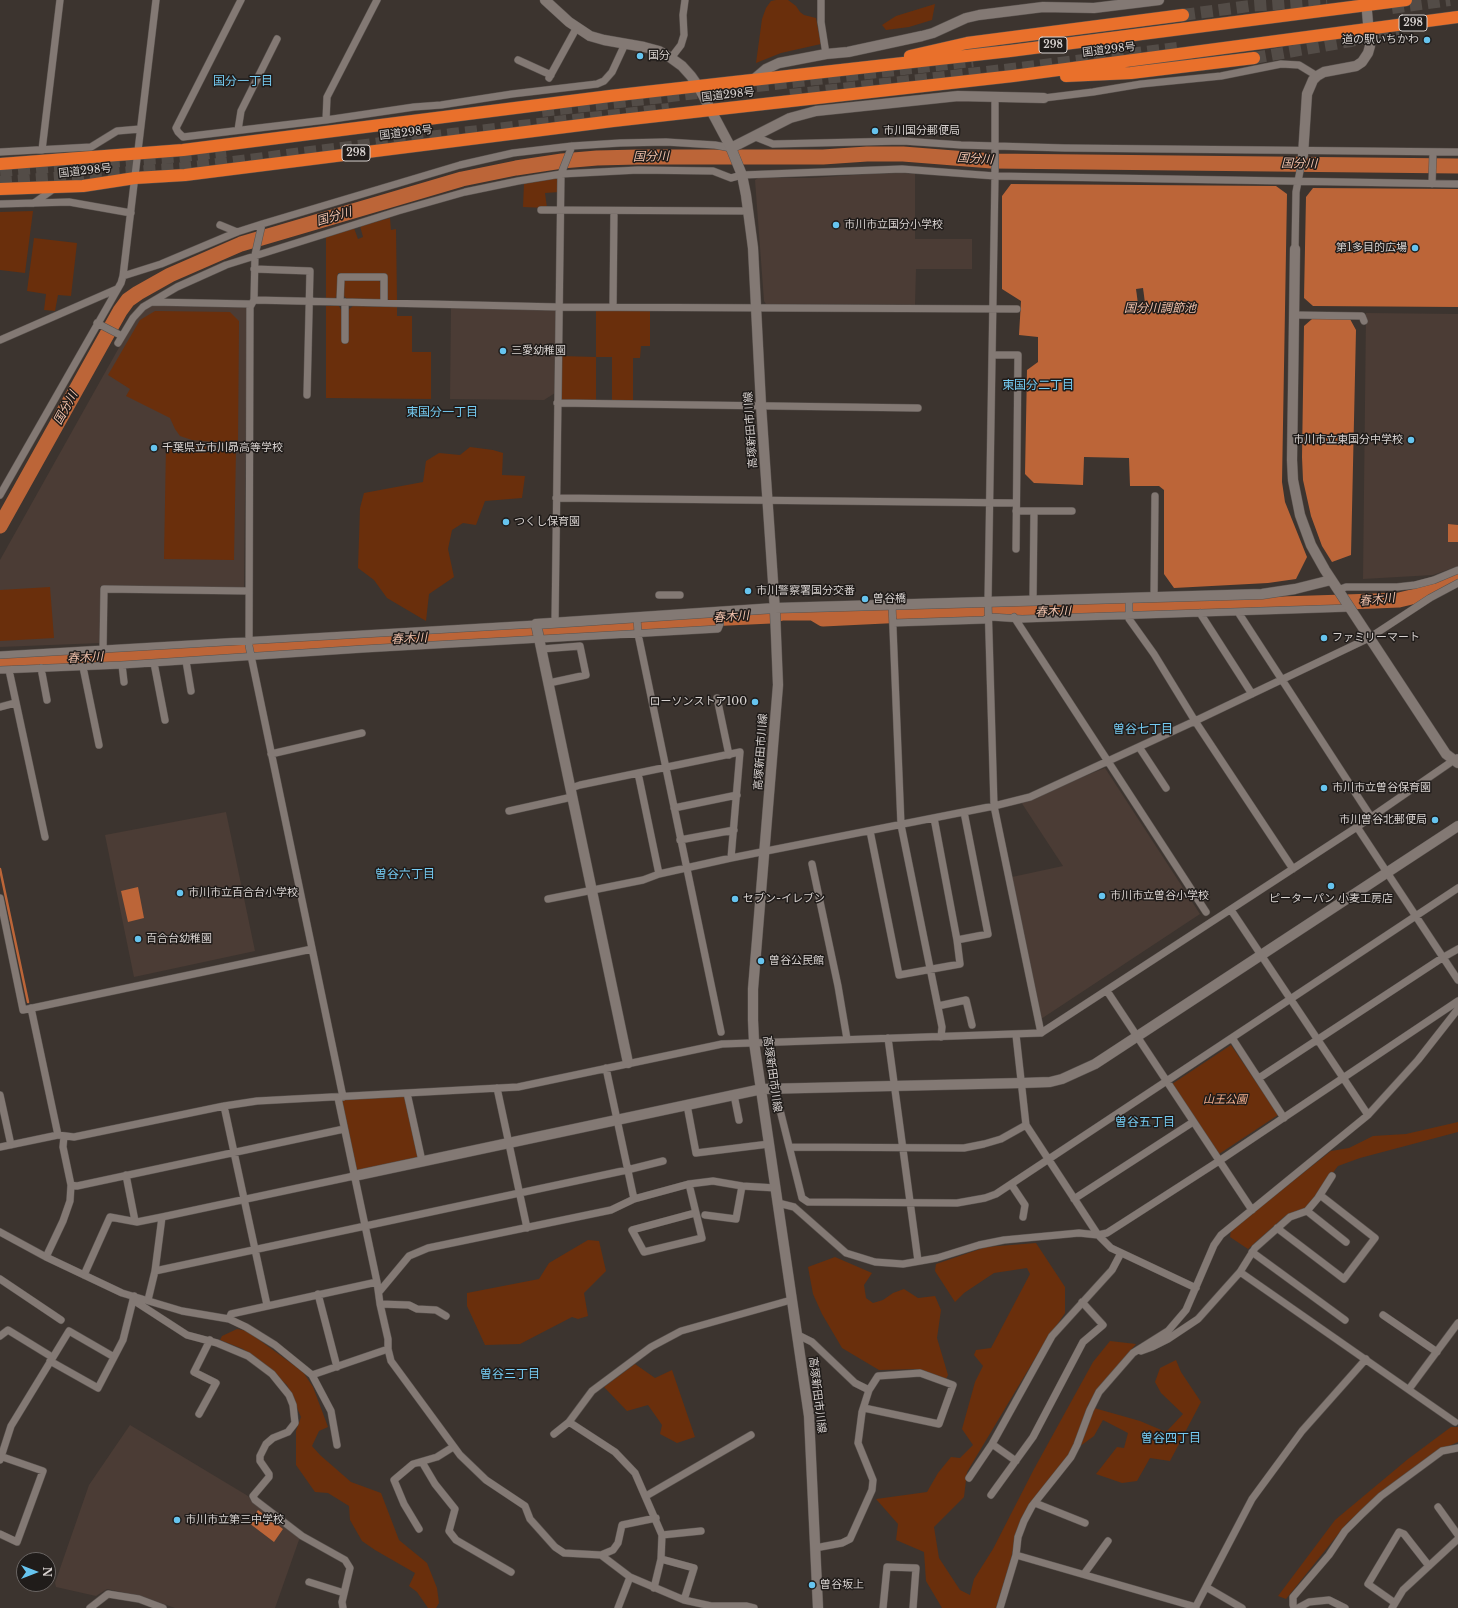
<!DOCTYPE html>
<html>
<head>
<meta charset="utf-8">
<style>
	body { margin:0 }
	#map { position:relative; width:1458px; height:1608px; overflow:hidden; background:#3c342f; font-family:"Libre Baskerville",serif }
	canvas { display:block }
	.north { position:absolute; left:16px; top:1552px; width:40px; height:40px; box-sizing:border-box; background:#201c1a; border:1px solid #696462; border-radius:50%; rotate:90deg; font-size:11px; font-weight:700; line-height:16px; text-align:center; color:#d7d1cf }
	.north::after { content:''; display:block; margin:auto; width:14px; height:18px; background:#66c4ef; clip-path:polygon(50% 0,100% 100%,50% 72%,0 100%) }
</style>
</head>
<body>
<div id="map">
<canvas width="1458" height="1608"></canvas>
<div class="north">N</div>
</div>
<script>
const ctx = document.querySelector('canvas').getContext('2d');
ctx.lineJoin = 'round';
function fill(path, color) { ctx.fillStyle = color; ctx.fill(path, 'evenodd'); }
const shape = rows => new Path2D(rows.map(r => 'M' + r).join(''));
function strokePath(path, color, width, dash) { ctx.strokeStyle = color; ctx.lineWidth = width; ctx.lineCap = dash ? 'butt' : 'round'; ctx.setLineDash(dash || []); ctx.stroke(path); }
function label(font, color, halo, rows, align = 'center') {
  ctx.font = font + ' "Libre Baskerville","Noto Sans JP",serif'; ctx.lineWidth = 3; ctx.setLineDash([]); ctx.textBaseline = 'middle'; ctx.strokeStyle = halo; ctx.fillStyle = color; for (const [text, x, y, turn = 0] of rows) {
    ctx.save(); ctx.translate(x, y); ctx.rotate((+turn || 0) * Math.PI / 180); ctx.textAlign = isNaN(turn) ? turn : align; if (halo) ctx.strokeText(text, 0, 0); ctx.fillText(text, 0, 0); ctx.restore();
  }
}
const built = shape([
	[902,173,915,174,915,239,972,239,972,269,916,269,915,305,766,304,764,301,755,180,758,178,811,178,867,174],
	[150,305,247,306,244,588,100,586,101,643,0,647,0,560,135,319],
	[451,308,556,309,555,393,544,400,450,399],
	[1366,313,1458,314,1458,566,1433,575,1363,579],
	[1105,768,1200,914,1041,1019,1012,877,1063,866,1021,802],
	[226,812,255,951,134,977,105,835],
	[130,1425,248,1496,252,1502,300,1537,275,1608,175,1608,141,1596,107,1589,96,1596,56,1587,55,1583,89,1485]
]);
const green = shape([
	[776,0,788,0,796,6,800,12,804,15,816,18,821,44,781,53,756,63,762,19,766,8,771,1],
	[935,4,932,20,909,27,886,30,882,25,896,16],
	[555,178,559,181,559,192,545,193,547,208,523,207,524,183],
	[33,211,25,273,0,270,0,212],
	[390,218,391,230,396,229,397,301,389,300,387,298,387,274,338,273,337,296,335,298,326,298,326,236,354,228,358,239,363,237,360,226],
	[34,238,77,243,71,296,58,295,55,311,44,310,46,294,27,291],
	[347,279,378,280,381,283,381,299,379,300,348,300,344,296,344,282],
	[326,306,339,306,341,310,342,341,348,341,348,310,353,306,397,307,397,316,412,316,412,352,431,352,431,399,326,398],
	[596,310,650,310,650,346,641,346,640,358,633,358,633,401,612,400,612,357,596,357,596,400,562,400,560,399,560,356,596,357],
	[155,311,230,312,239,321,238,444,192,440,180,436,175,429,170,418,126,396,130,389,108,375,140,320],
	[166,446,236,447,234,560,164,559],
	[470,447,493,450,503,453,502,475,525,476,522,498,485,501,476,525,463,523,452,530,448,549,454,577,429,594,426,621,387,598,374,580,358,568,360,508,364,493,423,482,426,461,439,453,460,455],
	[50,587,54,638,0,641,0,590],
	[1231,1045,1278,1115,1219,1154,1172,1084],
	[407,1093,422,1161,354,1176,338,1098],
	[1458,1122,1458,1132,1360,1158,1338,1166,1306,1208,1285,1216,1248,1249,1230,1237,1231,1230,1331,1151,1349,1148,1373,1136,1406,1134],
	[588,1240,599,1241,606,1271,584,1293,588,1316,578,1319,572,1317,520,1344,485,1345,467,1306,467,1293,539,1279,549,1263],
	[1036,1243,1065,1287,1065,1313,1040,1350,967,1472,964,1497,934,1527,939,1558,960,1590,970,1595,974,1579,993,1549,1034,1469,1093,1362,1110,1341,1136,1344,1104,1382,1087,1406,1140,1421,1166,1432,1183,1414,1161,1393,1155,1382,1160,1368,1176,1360,1181,1372,1201,1402,1170,1461,1150,1458,1137,1481,1122,1483,1096,1474,1117,1447,1124,1448,1128,1433,1103,1420,1094,1436,1068,1455,1021,1518,1010,1562,996,1608,942,1608,926,1581,924,1552,896,1540,898,1524,876,1499,927,1492,938,1473,951,1457,960,1458,973,1445,962,1429,975,1382,983,1366,974,1355,976,1350,991,1348,1030,1274,1027,1268,994,1273,964,1293,955,1302,935,1271,936,1264,986,1247],
	[835,1257,872,1273,864,1285,866,1298,873,1303,883,1300,893,1293,904,1289,918,1298,935,1296,941,1310,937,1338,948,1375,946,1379,917,1369,879,1370,842,1348,822,1314,813,1294,808,1267],
	[237,1329,247,1331,303,1372,313,1387,328,1427,319,1431,312,1446,320,1455,351,1482,381,1493,399,1540,427,1563,437,1588,439,1603,436,1608,428,1608,417,1592,409,1586,415,1573,375,1550,362,1541,350,1520,349,1506,328,1493,315,1492,296,1465,296,1431,301,1417,287,1385,243,1349,220,1340,222,1336],
	[635,1364,655,1378,672,1370,695,1437,677,1443,660,1434,662,1425,648,1405,627,1411,604,1387],
	[1451,1427,1458,1427,1458,1442,1435,1452,1348,1522,1286,1599,1278,1596,1335,1520,1408,1459]
]);
const water = shape([
	[1011,184,1276,186,1287,194,1282,482,1285,502,1307,557,1296,579,1268,583,1174,588,1164,574,1164,490,1159,486,1130,486,1129,458,1084,457,1083,485,1034,483,1025,474,1027,370,1038,362,1038,337,1019,335,1021,301,1002,289,1002,196],
	[1313,188,1458,189,1458,307,1313,306,1304,298,1306,197],
	[1312,319,1350,319,1356,330,1351,555,1332,562,1322,546,1311,516,1303,480,1302,457,1304,326],
	[1448,524,1458,525,1458,542,1448,542],
	[138,887,144,918,128,922,121,891],
	[258,1510,283,1529,274,1542,249,1523]
]);
const pier = shape([
	[1143,288,1145,303,1138,304,1136,289]
]);
const stream = shape([
	[0,869,28,1002]
]);
const river = shape([
	[0,526,120,311,128,300,138,293,170,275,241,244,462,179,516,168,562,161,597,158,638,157,823,157,867,154,903,154,992,161,1458,166],
	[0,663,397,641,703,622,707,619,771,616,782,613,813,613,823,619,926,614,1030,612,1375,601,1399,600,1420,595,1458,577]
]);
const highwayTunnel = shape([
	[1392,8,1450,0],
	[1183,15,1249,6,1327,0],
	[1254,58,1351,41,1398,29],
	[790,95,1012,69,1177,48],
	[542,111,973,61],
	[0,171,184,156,226,151],
	[0,182,185,168,452,134,669,109]
]);
const street = shape([
	[241,0,176,128,178,132,183,137,326,120,414,107,441,105,512,94,597,84,604,81,612,72,625,44],
	[821,0,821,22,826,54],
	[671,58,681,45,684,35,683,15,685,0],
	[518,60,551,75],
	[549,78,577,27],
	[995,97,995,176,988,601,994,806,1041,1033],
	[1044,98,1093,92,1141,84,1221,76,1281,64,1299,65,1317,76],
	[326,120,327,97,377,0],
	[238,130,241,111,277,39],
	[753,136,773,144,903,141,961,145,1065,148,1458,152],
	[42,150,60,0],
	[0,152,91,147,117,131,140,129],
	[1432,184,1433,152],
	[34,203,55,188],
	[0,204,69,202,131,213],
	[541,210,748,211],
	[262,224,255,255,254,300,250,307,249,646,343,1097],
	[220,225,237,232],
	[1295,249,1296,192,1303,155],
	[254,269,310,271,307,395],
	[123,276,161,264,237,232,262,224,460,165,513,153,572,146,620,143,666,142,715,145,731,148],
	[254,300,559,307,1017,309],
	[152,302,251,304],
	[340,302,341,277,384,277,384,303],
	[613,307,614,211],
	[1294,315,1362,316,1364,321],
	[97,323,122,336],
	[0,340,117,289],
	[345,340,345,302],
	[118,343,133,318,143,307,177,287,226,265,398,211,465,192,518,181,561,174,638,170,713,171,731,178,742,175,902,169,995,176,1458,184],
	[992,355,1018,355,1016,549],
	[557,403,918,408],
	[0,495,121,283,123,276,156,0],
	[556,498,1016,503],
	[1016,511,1072,511],
	[1338,590,1346,587,1397,587,1415,585,1434,580,1458,570],
	[659,595,680,595],
	[1129,598,1129,619,1154,654,1195,721,1293,869],
	[1154,598,1155,496],
	[1033,599,1034,511],
	[892,604,901,825,942,1027,941,1037],
	[1238,612,1371,817],
	[1200,613,1252,694],
	[637,617,638,634,721,1032],
	[1014,617,1206,912],
	[555,622,561,174,572,146],
	[893,623,984,620,991,617,1022,619,1350,608],
	[542,649,580,646,586,675,549,683],
	[103,650,104,589,249,591],
	[0,655,536,624],
	[186,661,191,691],
	[154,663,165,720],
	[122,665,124,682],
	[83,667,99,745],
	[41,668,47,700],
	[0,670,122,665,363,649,718,629,720,624,719,612],
	[9,670,45,837],
	[717,698,729,755],
	[0,707,15,703],
	[1139,747,1166,788],
	[271,754,362,733],
	[638,773,659,874],
	[571,788,580,785,740,752,731,858],
	[674,808,737,795],
	[509,811,572,797],
	[1357,827,1458,980],
	[870,831,899,975,960,964,957,940,934,818],
	[680,840,734,830],
	[812,864,838,986,847,1039],
	[0,898,23,1010,312,949],
	[548,899,643,880,659,874,731,858,994,806,1030,797,1195,721,1369,638,1430,598,1458,583],
	[1231,910,1368,1115],
	[957,940,988,934,964,812],
	[1107,991,1252,1210],
	[938,1006,966,1000,972,1025],
	[31,1008,58,1135],
	[1016,1035,1026,1125,1098,1235,1111,1248,1196,1288],
	[888,1038,918,1261],
	[1232,1038,1284,1118],
	[606,1068,634,1199],
	[1259,1078,1442,958,1458,949],
	[497,1088,527,1228],
	[775,1090,802,1198,808,1202,957,1203,985,1198,996,1194,1458,888],
	[407,1093,422,1161],
	[0,1095,11,1145],
	[734,1095,739,1120],
	[338,1098,377,1282,380,1304,388,1339,388,1349,391,1361,460,1455,486,1480,525,1506,530,1519,555,1547,564,1553,601,1555,630,1577,684,1600,711,1606,746,1606,754,1608],
	[687,1105,696,1153,769,1144],
	[224,1106,267,1305],
	[0,1147,58,1135,74,1137,224,1106,257,1101,518,1087,722,1044,1041,1033,1357,827,1457,758],
	[790,1147,964,1148,984,1144,1001,1139,1026,1125],
	[126,1175,135,1221],
	[689,1184,702,1238,644,1252,632,1230,695,1213],
	[1011,1184,1025,1205,1023,1217],
	[71,1185,77,1186,344,1129],
	[1074,1199,1193,1122],
	[778,1203,794,1207,846,1253,875,1262,903,1264,937,1258,979,1245,1004,1240,1079,1233,1098,1235,1107,1233,1219,1161,1458,1001],
	[1307,1211,1346,1242],
	[705,1215,736,1219,742,1186],
	[1277,1228,1344,1279,1375,1238,1320,1195],
	[0,1232,46,1257,122,1293,182,1311,229,1319,246,1327,275,1345,312,1375,331,1411,337,1445],
	[1252,1252,1345,1320],
	[46,1257,63,1221,70,1201,71,1185,63,1147,64,1136],
	[155,1271,627,1170,663,1161],
	[1240,1272,1455,1422],
	[84,1275,110,1217,137,1222,162,1217,354,1176],
	[0,1279,61,1320],
	[379,1292,409,1256,428,1248,611,1210,634,1199,689,1184,713,1181,742,1186,776,1188],
	[318,1294,337,1367],
	[133,1300,187,1335,217,1343,248,1356,272,1374,289,1395,293,1405,295,1423,288,1432,273,1438,266,1444,260,1456,260,1461,269,1474,269,1477,253,1496,255,1500,302,1536,345,1560,350,1568,342,1602,343,1608],
	[148,1300,155,1271,162,1217],
	[380,1304,409,1305,417,1309,436,1310,446,1316],
	[1383,1315,1437,1352],
	[229,1319,231,1314,377,1282],
	[796,1334,812,1342,855,1383,869,1390],
	[0,1336,8,1330,52,1357],
	[1141,1351,1152,1347,1168,1339,1198,1319,1240,1272,1255,1248,1290,1217,1307,1211,1318,1198,1332,1176],
	[50,1361,98,1388,123,1340,134,1296],
	[312,1375,388,1349],
	[1409,1389,1458,1323],
	[199,1414,216,1383,194,1372,210,1340],
	[554,1434,569,1422],
	[992,1444,1016,1461],
	[0,1456,43,1471,17,1542,0,1534],
	[0,1460,11,1426,69,1331,114,1357],
	[422,1462,435,1484,455,1509,449,1531,456,1540,511,1572],
	[969,1478,992,1444,1052,1336,1112,1270,1121,1253],
	[991,1495,1033,1437,1083,1342,1103,1325,1082,1302],
	[646,1496,751,1435],
	[1035,1503,1085,1523],
	[1438,1507,1458,1535],
	[419,1529,404,1504,394,1480,413,1464,437,1457,453,1447],
	[662,1535,701,1531],
	[815,1548,842,1543,850,1539,872,1490,873,1480,858,1443,862,1412,869,1390,878,1376,920,1373,953,1385,939,1424,864,1408],
	[601,1555,613,1550,618,1543,622,1525,656,1518],
	[1016,1555,1196,1607],
	[661,1559,694,1568,684,1600],
	[1084,1574,1108,1541],
	[309,1582,344,1593],
	[1206,1587,1242,1608],
	[654,1588,661,1559,662,1535,635,1473,615,1452,569,1422,592,1391,651,1347,681,1331,791,1300],
	[1395,1603,1368,1584,1399,1532,1404,1534,1429,1566],
	[90,1608,108,1594,139,1599,163,1608],
	[618,1608,630,1577],
	[883,1608,887,1567,916,1568,913,1608],
	[1000,1608,1016,1555,1018,1537,1024,1521,1032,1506,1071,1457,1077,1445,1090,1410,1099,1392,1133,1353,1168,1331,1186,1310,1214,1245,1221,1235,1368,1115,1418,1060,1458,1009],
	[1195,1608,1252,1499,1302,1431,1366,1359],
	[1294,1608,1293,1605,1293,1597,1329,1555,1345,1531,1362,1514,1381,1496,1442,1451,1458,1448],
	[1298,1608,1309,1602,1329,1600,1345,1608],
	[1392,1608,1403,1590,1458,1539]
]);
const secondary = shape([
	[545,0,569,22,590,36,604,40,644,47,659,51,671,58,682,66,691,76,698,86,731,148,742,175,746,195,753,248,761,405,775,611,778,685,753,989,753,1020,754,1042,809,1416,818,1608],
	[753,80,766,69,779,63,826,54,848,52,922,36,933,33,966,18,979,15,1043,7,1094,8,1159,0],
	[731,148,790,118,816,111,958,96,1044,98],
	[1303,155,1307,94,1313,80,1317,76,1324,72,1356,66,1362,62,1368,53,1370,46,1366,0],
	[1295,249,1292,460,1293,480,1300,515,1311,545,1325,570,1446,754,1458,763],
	[628,1063,536,624,775,608,1262,594,1295,589,1331,580],
	[354,1176,762,1089,1022,1083,1050,1082,1062,1079,1095,1064,1458,826]
]);
const highway = shape([
	[910,56,967,43,1183,15],
	[1066,76,1131,73,1254,58],
	[0,164,183,150,610,96,1010,51,1406,0],
	[0,189,83,186,135,178,185,175,613,121,1013,76,1458,17]
]);
const markers = [
	[1427,40,4,"#66c4ef"],
	[640,56,4,"#66c4ef"],
	[875,131,4,"#66c4ef"],
	[836,225,4,"#66c4ef"],
	[1415,248,4,"#66c4ef"],
	[503,351,4,"#66c4ef"],
	[1411,440,4,"#66c4ef"],
	[154,448,4,"#66c4ef"],
	[506,522,4,"#66c4ef"],
	[748,591,4,"#66c4ef"],
	[865,599,4,"#66c4ef"],
	[1324,638,4,"#66c4ef"],
	[755,702,4,"#66c4ef"],
	[1324,788,4,"#66c4ef"],
	[1435,820,4,"#66c4ef"],
	[1331,886,4,"#66c4ef"],
	[180,893,4,"#66c4ef"],
	[1102,896,4,"#66c4ef"],
	[735,899,4,"#66c4ef"],
	[138,939,4,"#66c4ef"],
	[761,961,4,"#66c4ef"],
	[177,1520,4,"#66c4ef"],
	[812,1585,4,"#66c4ef"]
];
const shields = [
	[1413,23,28],
	[1053,45,28],
	[356,153,28]
];
const shieldNames = [
	["298",1413,23],
	["298",1053,45],
	["298",356,153]
];
const poiNames = [
	["道の駅いちかわ",1419,40,"right"],
	["国分",648,56],
	["市川国分郵便局",883,131],
	["市川市立国分小学校",844,225],
	["第1多目的広場",1407,248,"right"],
	["三愛幼稚園",511,351],
	["市川市立東国分中学校",1403,440,"right"],
	["千葉県立市川昴高等学校",162,448],
	["つくし保育園",514,522],
	["市川警察署国分交番",756,591],
	["曽谷橋",873,599],
	["ファミリーマート",1332,638],
	["ローソンストア100",747,702,"right"],
	["市川市立曽谷保育園",1332,788],
	["市川曽谷北郵便局",1427,820,"right"],
	["市川市立百合台小学校",188,893],
	["市川市立曽谷小学校",1110,896],
	["セブン-イレブン",743,899],
	["ピーターパン 小麦工房店",1331,899,"center"],
	["百合台幼稚園",146,939],
	["曽谷公民館",769,961],
	["市川市立第三中学校",185,1520],
	["曽谷坂上",820,1585]
];
const streetNames = [
	["国道298号",1109,50,-7],
	["国道298号",728,95,-6],
	["国道298号",406,133,-7],
	["国道298号",85,171,-6],
	["高塚新田市川線",751,430,-94],
	["高塚新田市川線",761,752,-86],
	["高塚新田市川線",772,1074,82],
	["高塚新田市川線",817,1395,83]
];
const parkNames = [
	["山王公園",1225,1100]
];
const neighbourhoodNames = [
	["国分一丁目",243,82],
	["東国分二丁目",1038,386],
	["東国分一丁目",442,413],
	["曽谷七丁目",1143,730],
	["曽谷六丁目",405,875],
	["曽谷五丁目",1145,1123],
	["曽谷三丁目",510,1375],
	["曽谷四丁目",1171,1439]
];
const waterNames = [
	["国分川",651,157,-1],
	["国分川",975,159,4],
	["国分川",1299,164,1],
	["国分川",334,217,-16],
	["国分川調節池",1160,309],
	["国分川",66,408,-61],
	["春木川",1377,600,-6],
	["春木川",1053,612,-2],
	["春木川",731,617,-4],
	["春木川",409,639,-3],
	["春木川",85,658,-3]
];
fill(built, '#4b3c35');
fill(green, '#6a2f0c');
fill(water, '#bc6538');
fill(pier, '#3c342f');
strokePath(stream, '#bc6538', 2.5);
strokePath(river, '#bc6538', 15);
strokePath(highwayTunnel, '#534c47', 12, [12, 6]);
strokePath(street, '#59524e', 8);
strokePath(secondary, '#59524e', 11);
strokePath(highway, '#59524e', 13);
strokePath(street, '#837974', 7);
strokePath(secondary, '#837974', 10);
strokePath(highway, '#e9702b', 12);
for (const [x, y, r, color] of markers) { const dot = new Path2D(); dot.arc(x, y, r, 0, 2 * Math.PI); ctx.fillStyle = color; ctx.fill(dot); strokePath(dot, '#201c1a', 1.5); }
for (const [x, y, w] of shields) { const box = new Path2D(); box.roundRect(x - w / 2, y - 8, w, 16, 3); ctx.fillStyle = '#201c1a'; ctx.fill(box); strokePath(box, '#d7d1cf', 1); }
label('bold 10px', '#d7d1cf', null, shieldNames);
label('11px', '#d7d1cf', '#201c1a', poiNames, 'left');
label('11px', '#d7d1cf', '#201c1a', streetNames);
label('italic 11px', '#f4af8e', '#201c1a', parkNames);
label('12px', '#76ccf3', '#201c1a', neighbourhoodNames);
label('italic 12px', '#f0c1ab', '#201c1a', waterNames);
</script>
</body>
</html>
